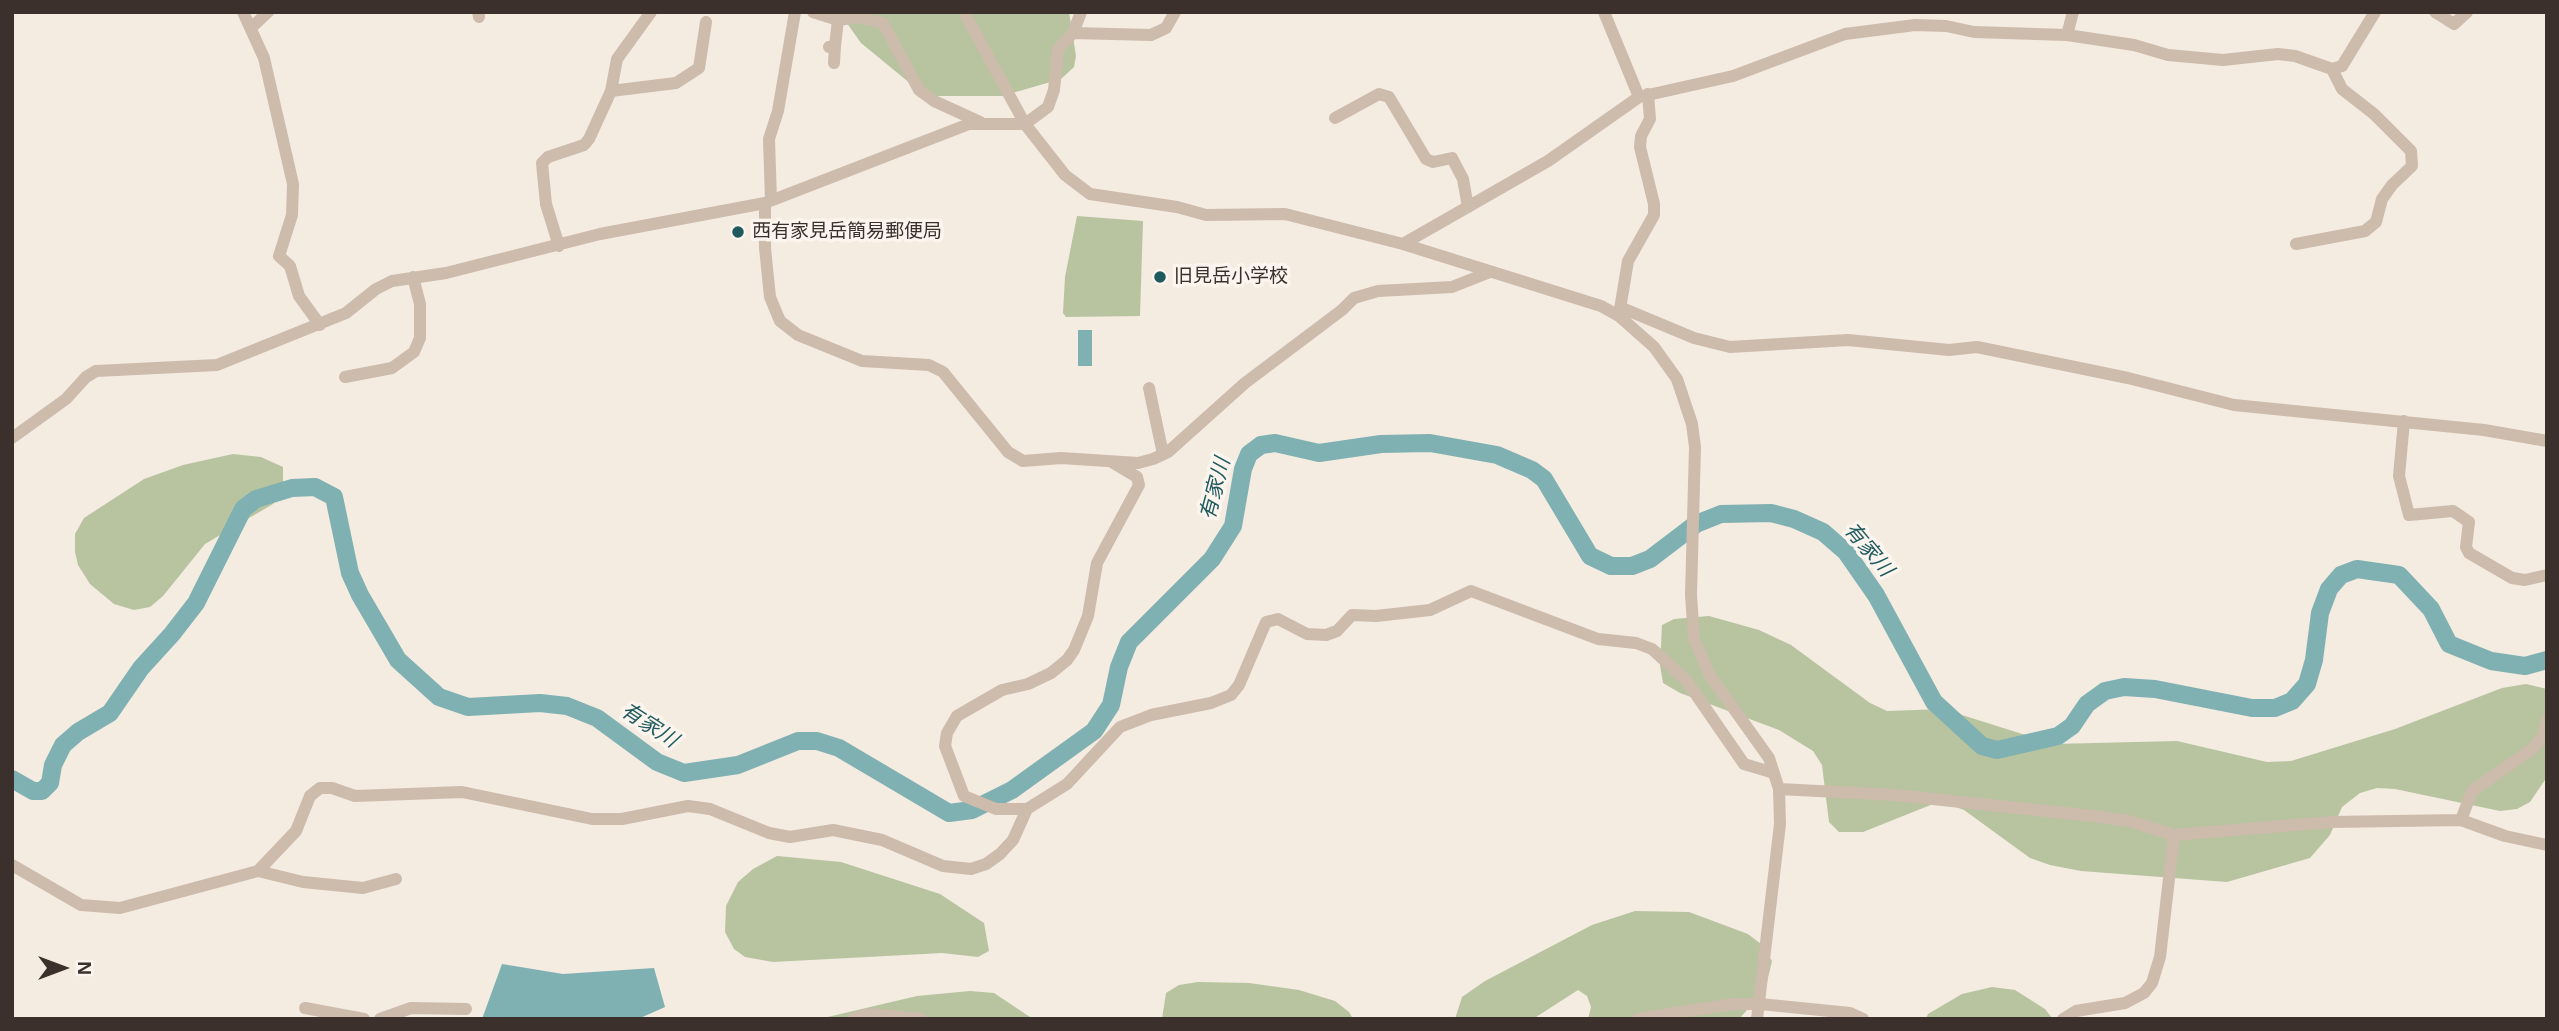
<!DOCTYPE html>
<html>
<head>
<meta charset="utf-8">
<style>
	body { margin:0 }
	#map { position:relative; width:2559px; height:1031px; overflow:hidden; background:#f4ebe1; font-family:Arial,sans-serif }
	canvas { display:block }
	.frame { position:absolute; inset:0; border:14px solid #3b302b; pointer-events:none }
	.north { position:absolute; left:28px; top:933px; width:70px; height:70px; -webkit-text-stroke:5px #fbf5ee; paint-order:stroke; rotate:90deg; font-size:19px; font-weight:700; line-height:28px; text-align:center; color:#3b302b }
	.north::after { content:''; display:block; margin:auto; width:24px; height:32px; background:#3b302b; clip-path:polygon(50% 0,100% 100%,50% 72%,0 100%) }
</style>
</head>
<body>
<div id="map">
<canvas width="2559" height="1031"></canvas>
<div class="frame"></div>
<div class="north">N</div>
</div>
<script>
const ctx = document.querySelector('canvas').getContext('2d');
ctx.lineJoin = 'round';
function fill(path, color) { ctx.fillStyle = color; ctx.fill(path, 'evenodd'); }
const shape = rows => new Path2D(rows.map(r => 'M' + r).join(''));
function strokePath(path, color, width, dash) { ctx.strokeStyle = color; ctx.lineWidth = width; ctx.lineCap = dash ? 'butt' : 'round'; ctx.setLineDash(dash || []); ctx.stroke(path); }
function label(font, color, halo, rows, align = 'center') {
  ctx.font = font + ' Arial,"Noto Sans JP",sans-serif'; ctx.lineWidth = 7; ctx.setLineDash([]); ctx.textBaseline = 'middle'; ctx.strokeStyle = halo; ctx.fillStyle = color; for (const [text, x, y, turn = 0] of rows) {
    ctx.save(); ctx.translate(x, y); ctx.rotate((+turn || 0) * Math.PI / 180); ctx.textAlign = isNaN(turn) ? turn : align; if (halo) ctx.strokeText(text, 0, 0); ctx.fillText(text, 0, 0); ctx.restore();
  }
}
const green = shape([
	[839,12,1069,12,1076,56,1074,67,1061,79,1002,96,934,96,911,84,861,43],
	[1077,216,1143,221,1140,316,1066,317,1063,313,1065,277],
	[233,454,261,457,283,467,283,492,273,504,205,544,163,596,150,607,134,610,114,604,90,584,78,565,75,552,75,534,84,518,144,479,183,465],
	[1709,616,1759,630,1791,645,1870,703,1887,711,1943,709,2054,744,2177,741,2267,762,2291,761,2395,729,2502,688,2526,684,2547,689,2547,777,2530,802,2517,809,2500,811,2395,789,2377,788,2360,793,2342,807,2330,835,2310,858,2227,882,2081,871,2050,865,2030,858,1964,810,1953,806,1933,804,1863,832,1839,832,1829,822,1822,765,1813,751,1779,730,1680,693,1663,683,1660,665,1662,625,1674,619],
	[777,856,841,862,940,894,984,923,989,951,978,957,942,953,773,962,745,957,734,949,725,932,726,906,738,882,753,869],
	[1635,911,1689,912,1748,934,1761,944,1772,961,1765,990,1739,1019,1588,1019,1591,1007,1587,996,1578,990,1533,1019,1455,1019,1462,997,1485,981,1592,925],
	[1198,982,1249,983,1299,990,1335,1001,1349,1012,1353,1019,1162,1019,1166,993,1179,985],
	[1992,987,2015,990,2045,1009,2053,1019,1926,1019,1928,1014,1962,994],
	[970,991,994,993,1033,1019,819,1019,917,996]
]);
const water = shape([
	[1078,330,1092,330,1092,366,1078,366],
	[502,964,563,974,654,968,665,1007,638,1019,482,1019]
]);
const river = shape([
	[12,779,33,791,42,791,50,783,53,765,63,745,78,732,110,713,141,668,172,634,196,603,243,509,256,499,292,488,315,487,334,497,350,573,360,595,398,660,439,697,468,707,540,703,567,706,597,718,657,762,684,773,738,765,798,741,817,741,839,748,949,813,972,810,1012,790,1094,731,1111,705,1119,667,1129,642,1212,559,1233,526,1243,469,1249,454,1261,445,1275,443,1319,453,1381,444,1430,443,1497,455,1532,470,1544,479,1590,556,1611,566,1632,566,1650,559,1696,524,1721,514,1771,513,1794,519,1823,532,1846,552,1876,595,1934,702,1982,746,1997,750,2058,736,2072,726,2087,704,2105,691,2124,687,2155,689,2252,708,2275,708,2292,701,2307,684,2314,660,2320,613,2329,589,2341,575,2357,569,2399,575,2431,609,2449,644,2491,661,2525,666,2547,660]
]);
const minor = shape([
	[243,12,264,58,293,184,292,215,279,256,290,266,299,296,320,325],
	[478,12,479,17],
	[813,12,838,20,859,17,883,23,919,90,934,101,980,122],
	[964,12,1025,124,1065,175,1090,194,1177,207,1206,215,1285,214,1403,244,1601,306,1619,316,1654,347,1677,379,1692,424,1695,447,1691,595,1694,639,1709,674,1769,758,1779,789,1780,824,1757,1019],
	[1604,12,1639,97],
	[2435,12,2454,24,2467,12],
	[251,28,268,12],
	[1073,33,1151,35,1166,28,1175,12],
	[2067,35,2073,12],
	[829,47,835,46,838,20],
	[834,63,835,46],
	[611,91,676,83,699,68,706,22],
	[1335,118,1379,94,1389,97,1426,159,1433,162,1452,158,1463,179,1468,207],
	[771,200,769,139,778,111,795,12],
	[765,203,765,248,770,297,780,321,798,335,862,361,929,365,943,372,1008,452,1023,461,1061,458,1138,463,1153,459,1168,452,1245,383,1342,310,1354,298,1378,291,1452,287,1490,272],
	[1403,244,1548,161,1639,97,1733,76,1845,34,1915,25,1946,26,1974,32,2067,35,2134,45,2168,55,2223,60,2278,54,2295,56,2332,69,2342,66,2375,12],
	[2296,244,2365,231,2376,222,2382,199,2392,185,2412,166,2411,151,2374,114,2342,89,2332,69],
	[559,246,546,204,542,163,548,157,584,145,589,139,611,91,617,59,651,12],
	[1622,308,1694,338,1730,347,1848,340,1949,350,1977,347,2128,378,2234,405,2484,430,2547,441],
	[1619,315,1628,261,1654,215,1654,204,1640,147,1641,136,1650,119,1648,94],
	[345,377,392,368,414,352,420,338,420,304,413,277],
	[1149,388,1163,454],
	[2404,421,2399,476,2409,515,2453,511,2469,522,2466,547,2469,553,2512,578,2525,580,2547,575],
	[12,438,66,399,86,377,96,371,217,365,346,313,376,289,392,281,446,273,600,234,765,203,969,124,1025,124,1048,107,1054,90,1058,49,1073,33,1081,12],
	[1779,789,1895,795,2093,816,2129,821,2174,835,2332,822,2461,820,2505,836,2547,845],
	[1027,809,996,809,964,796,945,746,947,733,957,716,1002,690,1028,684,1051,673,1067,660,1074,650,1088,616,1097,563,1139,485,1137,477,1112,462],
	[2461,820,2472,791,2532,749,2542,738,2547,720],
	[12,865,81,905,120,908,258,871,296,831,310,796,320,788,332,788,355,796,462,792,592,819,622,819,688,806,710,809,769,833,790,837,833,830,882,840,943,866,971,869,986,864,1000,854,1013,840,1027,809,1067,784,1120,727,1151,715,1211,703,1231,695,1239,685,1266,622,1278,619,1307,634,1326,635,1337,631,1352,615,1376,616,1430,610,1471,591,1598,639,1636,643,1652,649,1686,680,1744,764,1774,773],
	[258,871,303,882,363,888,396,879],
	[305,1008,364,1019],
	[380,1019,411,1008,466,1009],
	[853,1019,869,1014,921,1019],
	[1638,1019,1733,1004,1760,1004,1850,1013,1863,1019],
	[2063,1019,2076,1011,2125,1003,2144,993,2152,983,2160,957,2174,835]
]);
const markers = [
	[738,232,7,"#1f5a5e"],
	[1160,277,7,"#1f5a5e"]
];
const poiNames = [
	["西有家見岳簡易郵便局",752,232],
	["旧見岳小学校",1174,277]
];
const waterNames = [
	["有家川",1216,489,-75],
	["有家川",1868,550,50],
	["有家川",649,726,33]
];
fill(green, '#b8c4a0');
fill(water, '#7fb0b2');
strokePath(river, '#7fb0b2', 18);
strokePath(minor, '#cdbbac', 12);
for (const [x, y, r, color] of markers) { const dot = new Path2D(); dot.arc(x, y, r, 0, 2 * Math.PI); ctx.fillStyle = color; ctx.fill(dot); strokePath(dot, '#fbf5ee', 2.5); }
label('19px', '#3b302b', '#fbf5ee', poiNames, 'left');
label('italic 21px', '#1f5a5e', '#fbf5ee', waterNames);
</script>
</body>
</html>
